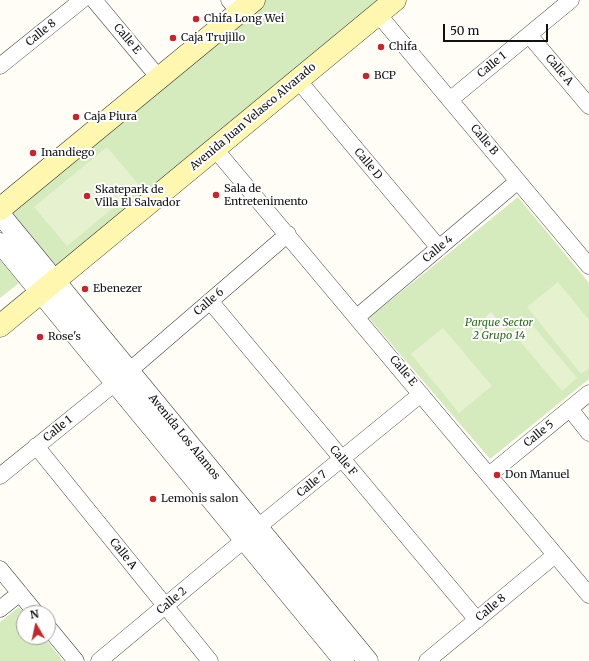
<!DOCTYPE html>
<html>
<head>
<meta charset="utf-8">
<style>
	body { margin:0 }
	#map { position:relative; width:589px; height:661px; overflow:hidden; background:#fffdf5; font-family:Merriweather,serif }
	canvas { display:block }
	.north { position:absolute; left:16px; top:605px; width:40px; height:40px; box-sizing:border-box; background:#fff; border:1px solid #a0a0a0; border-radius:50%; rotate:351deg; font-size:11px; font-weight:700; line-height:16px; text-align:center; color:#111 }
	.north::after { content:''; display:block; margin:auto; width:14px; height:18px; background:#c4262e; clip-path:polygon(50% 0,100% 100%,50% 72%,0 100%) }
	.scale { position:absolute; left:443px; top:24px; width:105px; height:18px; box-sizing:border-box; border:2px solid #111; border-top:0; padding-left:5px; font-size:12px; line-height:14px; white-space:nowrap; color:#111; -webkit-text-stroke:3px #fff; paint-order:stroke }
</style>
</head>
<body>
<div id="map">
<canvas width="589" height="661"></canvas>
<div class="north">N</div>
<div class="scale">50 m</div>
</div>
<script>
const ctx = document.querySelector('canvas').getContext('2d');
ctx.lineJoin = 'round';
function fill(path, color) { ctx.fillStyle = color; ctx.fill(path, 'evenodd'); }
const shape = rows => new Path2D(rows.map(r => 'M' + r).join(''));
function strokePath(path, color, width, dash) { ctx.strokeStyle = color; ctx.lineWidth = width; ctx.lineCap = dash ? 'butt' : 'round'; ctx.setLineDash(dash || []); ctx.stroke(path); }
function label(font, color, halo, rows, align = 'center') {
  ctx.font = font + ' Merriweather,serif'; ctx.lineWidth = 4; ctx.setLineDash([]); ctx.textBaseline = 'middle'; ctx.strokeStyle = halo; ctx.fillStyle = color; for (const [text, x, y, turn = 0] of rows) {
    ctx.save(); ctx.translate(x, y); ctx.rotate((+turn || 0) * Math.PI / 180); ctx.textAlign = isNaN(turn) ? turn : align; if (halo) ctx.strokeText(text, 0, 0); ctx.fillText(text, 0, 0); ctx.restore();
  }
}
const green = shape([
	[265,0,382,0,56,267,12,213],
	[518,197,589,283,589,379,490,459,369,318],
	[0,260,19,283,0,298],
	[19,607,24,613,24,637,44,637,63,661,0,661,0,622]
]);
const pitch = shape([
	[107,147,140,186,67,246,34,207],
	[558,282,589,320,589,368,581,374,527,307],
	[529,321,577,378,562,391,514,334],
	[443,328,492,386,459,413,411,354]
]);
const plaza = shape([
	[491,312,512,338,509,340,504,343,492,342,484,335,482,324,485,318]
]);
const minor = shape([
	[94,0,159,78],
	[229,0,239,12],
	[378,14,589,266],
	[529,35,589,106],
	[0,66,82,0],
	[298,80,439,248],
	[451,99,571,0],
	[215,149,589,595],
	[210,301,477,620],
	[357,317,518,181],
	[129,371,288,234],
	[570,409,589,433],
	[36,446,210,661],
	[489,475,589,393],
	[0,476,115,383],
	[258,527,421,394],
	[0,569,36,613],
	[0,609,20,593],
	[48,627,76,661],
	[99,661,244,540],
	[427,661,555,555]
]);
const tertiary = shape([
	[0,214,368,661],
	[0,243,344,661]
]);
const secondary = shape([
	[0,209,254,0],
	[0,326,395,0]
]);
const markers = [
	[196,19,4,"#c4262e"],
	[173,38,4,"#c4262e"],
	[381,47,4,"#c4262e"],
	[366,76,4,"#c4262e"],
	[76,117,4,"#c4262e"],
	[33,153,4,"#c4262e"],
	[216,195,4,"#c4262e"],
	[87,196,4,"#c4262e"],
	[85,289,4,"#c4262e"],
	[40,337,4,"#c4262e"],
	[497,475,4,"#c4262e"],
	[153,499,4,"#c4262e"]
];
const poiNames = [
	["Chifa Long Wei",204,19],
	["Caja Trujillo",181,38],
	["Chifa",389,47],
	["BCP",374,76],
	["Caja Piura",84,117],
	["Inandiego",41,153],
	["Sala de",224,189],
	["Entretenimento",224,202],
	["Skatepark de",95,190],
	["Villa El Salvador",95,203],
	["Ebenezer",93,289],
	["Rose's",48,337],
	["Don Manuel",505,475],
	["Lemonis salon",161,499]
];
const streetNames = [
	["Calle 8",41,33,-39],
	["Calle E",127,39,50],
	["Calle 1",492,65,-39],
	["Calle A",559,70,50],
	["Avenida Juan Velasco Alvarado",253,117,-40],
	["Calle B",484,140,50],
	["Calle D",368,164,50],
	["Calle 4",438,249,-40],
	["Calle 6",209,302,-41],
	["Calle E",403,371,50],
	["Calle 1",58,429,-39],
	["Calle 5",539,434,-39],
	["Avenida Los Alamos",184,437,51],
	["Calle F",343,461,50],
	["Calle 7",312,484,-39],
	["Calle A",123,554,51],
	["Calle 2",172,601,-40],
	["Calle 8",491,608,-40]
];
const parkNames = [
	["Parque Sector",499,323],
	["2 Grupo 14",499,336]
];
fill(green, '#d5ebbd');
fill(pitch, '#e6f2cf');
fill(plaza, '#f1ede2');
strokePath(minor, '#444', 17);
strokePath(tertiary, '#444', 21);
strokePath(secondary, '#333', 23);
strokePath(minor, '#fff', 16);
strokePath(tertiary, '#fff', 20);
strokePath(secondary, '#fff6b0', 22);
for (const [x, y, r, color] of markers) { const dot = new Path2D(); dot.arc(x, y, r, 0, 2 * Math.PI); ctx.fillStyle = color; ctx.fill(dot); strokePath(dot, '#fff', 1.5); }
label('11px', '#111', '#fff', poiNames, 'left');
label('11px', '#111', '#fff', streetNames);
label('italic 11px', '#2f6b1f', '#fff', parkNames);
</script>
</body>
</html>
